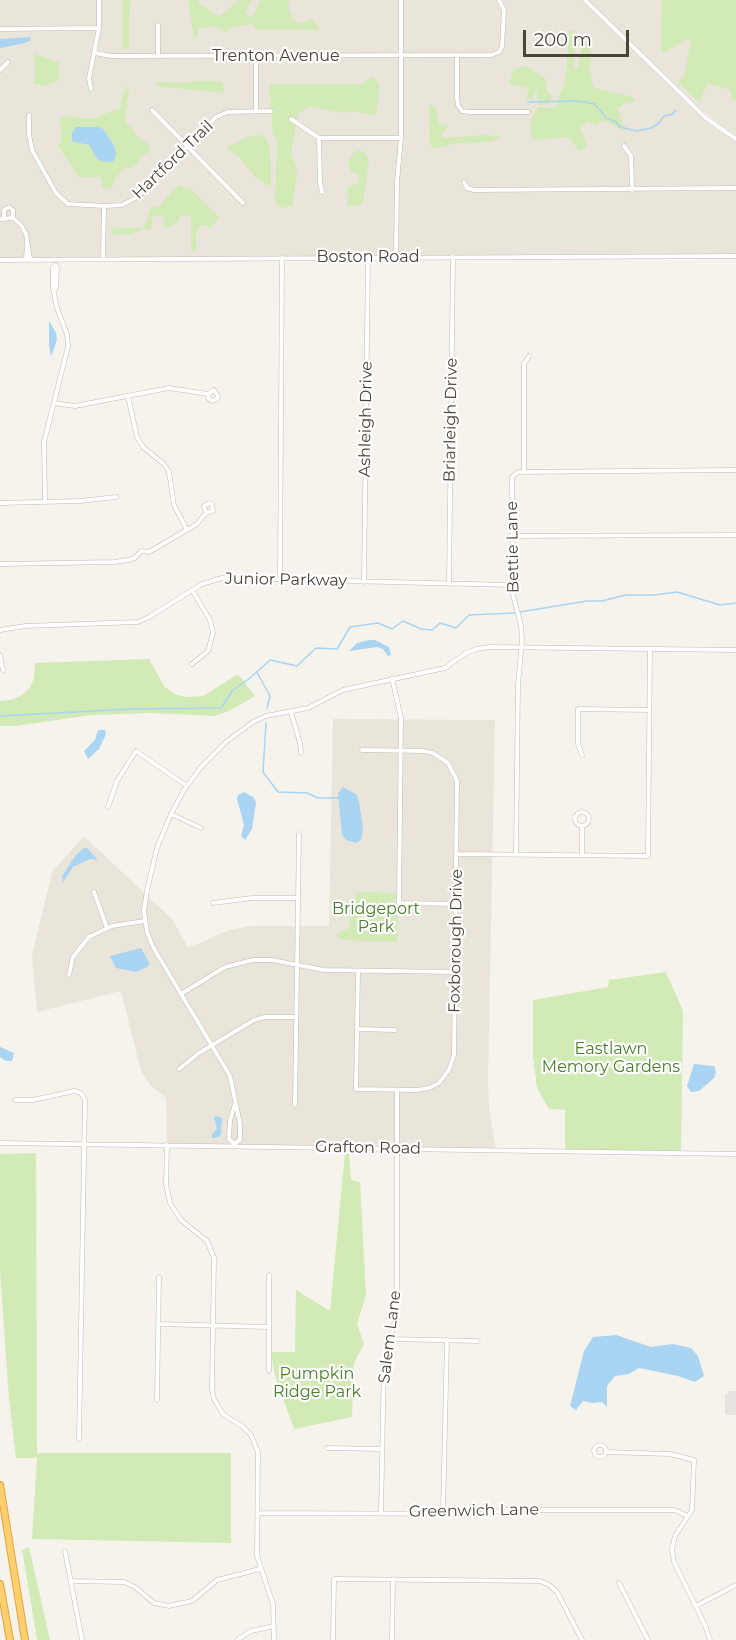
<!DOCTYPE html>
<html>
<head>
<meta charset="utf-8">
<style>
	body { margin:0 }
	#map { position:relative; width:736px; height:1640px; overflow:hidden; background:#f6f3ec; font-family:Montserrat,sans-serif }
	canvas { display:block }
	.scale { position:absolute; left:523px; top:30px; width:106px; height:27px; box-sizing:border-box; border:3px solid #4b4439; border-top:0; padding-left:8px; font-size:18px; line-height:21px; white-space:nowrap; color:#4b4439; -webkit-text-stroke:4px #fff; paint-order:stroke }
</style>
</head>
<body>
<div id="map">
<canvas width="736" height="1640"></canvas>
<div class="scale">200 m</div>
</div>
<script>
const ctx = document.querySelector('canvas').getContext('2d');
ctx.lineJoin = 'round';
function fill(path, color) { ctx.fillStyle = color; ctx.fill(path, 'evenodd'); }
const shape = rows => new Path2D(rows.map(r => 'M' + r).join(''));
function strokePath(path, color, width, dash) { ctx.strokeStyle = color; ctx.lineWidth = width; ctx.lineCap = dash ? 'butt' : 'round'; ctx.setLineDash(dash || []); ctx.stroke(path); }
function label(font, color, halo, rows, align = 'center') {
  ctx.font = font + ' Montserrat,sans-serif'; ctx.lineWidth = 4.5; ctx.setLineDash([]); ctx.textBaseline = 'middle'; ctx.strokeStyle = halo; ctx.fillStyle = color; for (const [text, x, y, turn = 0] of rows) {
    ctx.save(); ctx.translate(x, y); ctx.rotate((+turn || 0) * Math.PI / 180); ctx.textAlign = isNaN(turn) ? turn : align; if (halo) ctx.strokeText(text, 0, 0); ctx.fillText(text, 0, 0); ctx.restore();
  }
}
const residential = shape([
	[0,0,582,0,698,114,712,126,736,142,736,254,0,258],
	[588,0,736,0,736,136,699,108],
	[333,719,495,720,488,1080,489,1109,496,1150,167,1145,166,1098,151,1086,141,1071,121,991,37,1012,32,955,52,872,84,836,173,920,188,948,229,930,250,926,329,926]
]);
const green = shape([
	[122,0,130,0,129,49,122,49],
	[188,0,198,0,201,6,208,8,213,14,220,16,239,0,252,0,245,13,252,18,261,0,290,0,288,5,293,20,302,24,310,18,321,30,257,30,253,24,230,28,224,33,222,29,211,26,209,28,198,28,197,38,194,38],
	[662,0,736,0,736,101,733,101,731,97,731,90,708,83,699,102,678,82,684,76,691,43,688,38,664,53,661,51],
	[569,30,574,31,574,70,578,69,582,44,585,39,590,42,590,73,594,88,634,97,636,101,625,103,618,108,625,131,602,120,597,125,587,122,579,129,584,136,587,146,579,151,569,137,532,140,531,131,531,120,538,107,555,108,563,87,566,73],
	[34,54,58,62,60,77,58,81,46,85,33,84,35,74],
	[526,66,545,78,547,92,553,96,549,104,539,105,536,89,533,99,527,98,528,88,509,84,514,69],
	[373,76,380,85,376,116,354,111,342,113,309,106,298,114,291,153,297,172,293,205,284,208,275,204,277,141,273,132,269,84,363,84],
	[198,81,217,81,223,83,224,93,156,86,157,82,181,83],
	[127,87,129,88,125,120,137,136,149,145,150,150,141,157,138,162,130,168,125,168,114,179,112,188,103,189,100,177,79,177,58,146,61,142,62,127,59,123,64,116,69,115,75,118,98,119,100,115,120,109,124,90],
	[429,105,435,106,439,124,446,124,448,128,441,133,443,138,488,135,502,138,487,142,457,143,434,149,430,144],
	[263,135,270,146,271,187,256,178,238,156,226,148,247,137],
	[358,150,364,152,369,160,363,204,347,207,348,186,360,183,358,173,353,173,348,166,351,155],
	[180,185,186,188,189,187,219,218,210,228,206,225,201,225,196,235,196,252,191,250,191,217,187,215,181,215,177,223,170,227,163,227,164,216,153,216,151,229,142,229,132,234,125,235,123,232,119,235,112,234,111,229,144,227,152,205,158,208,172,191],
	[149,659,164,686,174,694,186,697,203,696,238,674,255,696,229,711,214,716,151,713,91,715,16,726,0,726,0,701,11,700,22,695,30,688,34,678,35,663],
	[356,892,397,893,393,904,398,909,397,942,344,940,336,936,340,931,350,928,349,910,356,907],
	[666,972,683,1011,681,1153,565,1151,565,1110,549,1109,537,1088,533,1056,533,1000,608,987,609,980],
	[36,1153,37,1453,231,1453,231,1543,32,1539,37,1458,16,1458,9,1399,0,1270,0,1154],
	[345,1153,349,1153,351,1180,360,1182,366,1295,357,1324,364,1344,354,1363,352,1417,294,1429,275,1376,271,1352,295,1352,296,1290,330,1311],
	[29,1547,50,1640,37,1640,22,1550]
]);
const parking = shape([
	[728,1391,736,1391,736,1415,725,1415,725,1394,728,1394]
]);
const water = shape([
	[30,37,31,40,25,43,0,48,0,39],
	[76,127,98,127,103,129,114,145,116,155,114,161,108,162,98,160,89,145,72,141,72,133],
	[49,321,56,333,57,340,51,357,49,345],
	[369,640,375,640,389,647,391,655,388,656,383,649,377,647,349,651,357,643],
	[98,730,105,730,106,734,99,749,88,759,84,751,95,740],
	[343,787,357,795,359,802,363,828,361,840,356,843,346,840,342,835,338,793],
	[244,792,253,797,256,802,252,829,245,840,241,836,244,825,237,799,238,795],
	[84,848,87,848,98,860,90,859,73,867,63,882,62,876,76,855],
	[141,948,150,964,147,967,136,972,116,968,110,956],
	[0,1047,14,1053,12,1061,6,1061,0,1057],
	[694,1064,714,1066,716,1072,714,1078,699,1091,691,1092,687,1086],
	[216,1116,222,1118,221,1133,219,1137,212,1138,212,1134,217,1129,214,1118],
	[616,1335,651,1347,673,1344,691,1348,698,1356,704,1376,695,1382,678,1376,639,1368,629,1374,615,1376,607,1386,607,1407,602,1402,593,1403,583,1401,576,1410,570,1406,584,1351,593,1337]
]);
const stream = shape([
	[528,102,577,101,595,104,606,118,616,122,620,127,637,131,651,128,659,123,664,116,673,114,676,110],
	[520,612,587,601,602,601,626,595,654,595,677,592,720,605,736,603],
	[257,672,270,696,267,708],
	[0,716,131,709,221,708,232,691,250,678,270,660,297,666,316,648,337,649,350,627,378,623,392,629,403,621,421,629,432,630,440,623,456,628,469,615,515,613],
	[266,723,263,772,278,792,307,793,318,798,340,798]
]);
const minor = shape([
	[585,0,706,118,736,139],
	[158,25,158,55],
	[0,29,99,28],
	[95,53,111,56,491,55,499,52,502,47,504,10,499,0],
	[457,55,457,98,458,105,462,111,469,112,528,112],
	[0,70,8,62],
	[91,89,89,78,99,28,99,0],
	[152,110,243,203],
	[256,111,256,56],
	[29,115,29,134,32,150,56,193,68,204,105,206,122,205,139,196,216,117,228,112,271,111],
	[291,119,319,138,401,138],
	[319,138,320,182,322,192],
	[624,146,631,156,632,190],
	[464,182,467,188,474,190,736,188],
	[4,217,4,210,9,207,13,210,13,218],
	[0,219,13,218,21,225,26,234,30,259],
	[396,257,397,182,401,138,401,0],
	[103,258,104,206],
	[26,259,27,243],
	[0,260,736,256],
	[128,396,137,437,143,447,164,464,169,472,174,505,187,530],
	[54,403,75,406,169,388,208,394,208,398,212,401,217,399,218,396,214,390,208,394],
	[524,472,524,364,529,356],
	[45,502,44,442,68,347,67,334,57,308,53,288,53,267,55,265,57,267,56,288,54,290],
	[0,503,80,501,116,497],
	[512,536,736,535],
	[0,564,114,562,128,560,135,558,141,551,149,552,197,524,206,513,213,511,212,504,209,503,204,506,206,513],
	[280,580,282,258],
	[364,582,368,257],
	[449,584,453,257],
	[192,590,210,620,213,633,208,651,192,664],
	[0,630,25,626,138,622,149,617,202,584,222,578,513,585],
	[0,655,3,670],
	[392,678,401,718,399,903,456,904],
	[291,712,300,743,301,753],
	[582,755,578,744,578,709,649,710],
	[108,807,117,781,136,751,187,786],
	'575 819a7 7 0 1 1 14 0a7 7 0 1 1-14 0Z',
	[171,814,201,828],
	[457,854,648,856,650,649],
	[516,854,518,685,522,640,521,625,513,595,512,477,518,472,736,470],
	[582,855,582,826],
	[94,892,107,928],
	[213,903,252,898,298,898],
	[358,971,356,1089,417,1090,429,1088,439,1083,449,1070,454,1055,457,781,448,763,433,753,423,751,362,750],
	[69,975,73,957,89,937,112,926,145,921],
	[181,994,225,967,253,960,272,960,324,970,455,972],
	[357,1029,395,1030],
	[179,1069,199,1053,254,1020,265,1017,296,1017],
	[15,1100,33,1100,74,1091,81,1093,85,1100,79,1439],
	[235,1104,230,1120,229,1139,234,1144,240,1140,240,1124,230,1076,153,947,147,932,144,911,147,890,157,848,171,814,184,790,201,767,226,742,253,722,266,716,308,708,343,690,445,668,466,653,477,649,490,647,736,650],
	[295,1105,299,834],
	[0,1143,736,1154],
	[167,1145,166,1184,170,1203,181,1220,207,1241,214,1258,212,1389,214,1399,223,1414,243,1427,251,1435,258,1452,257,1556,273,1604,274,1640],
	[158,1324,269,1327],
	[390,1339,478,1341],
	[269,1371,269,1275],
	[157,1400,159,1277],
	'594 1451a6 6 0 1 1 12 0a6 6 0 1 1-12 0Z',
	[327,1448,382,1449],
	[606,1452,670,1454,694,1460,692,1510,675,1536,672,1549,674,1562,705,1625,710,1640],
	[443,1512,447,1340],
	[258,1513,485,1514,507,1510,674,1510,688,1516],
	[381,1513,384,1362,394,1325,397,1303,397,1090],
	[65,1551,82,1640],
	[71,1581,124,1582,135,1587,154,1603,169,1606,192,1601,217,1580,260,1569],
	[619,1583,648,1640],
	[696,1606,736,1585],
	[237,1640,251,1631,274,1626],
	[333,1640,334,1579,540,1581,549,1585,557,1592,582,1640],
	[392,1640,393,1579]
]);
const highway = shape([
	[0,1485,25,1640],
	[0,1584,10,1640]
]);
const streetNames = [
	["Trenton Avenue",276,56],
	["Hartford Trail",173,160,-44],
	["Boston Road",368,257],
	["Ashleigh Drive",366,419,-89],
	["Briarleigh Drive",451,420,-89],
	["Bettie Lane",513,547,-91],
	["Junior Parkway",286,580,1],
	["Foxborough Drive",456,941,-89],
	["Grafton Road",368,1148,1],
	["Salem Lane",390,1337,-83],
	["Greenwich Lane",474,1511,-1]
];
const parkNames = [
	["Bridgeport",376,909],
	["Park",376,927],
	["Eastlawn",611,1049],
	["Memory Gardens",611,1067],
	["Pumpkin",317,1374],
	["Ridge Park",317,1392]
];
fill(residential, '#eae5da');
fill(green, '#d2eab5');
fill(parking, '#e5e3e0');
fill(water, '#a9d4f2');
strokePath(stream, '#a9d4f2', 1.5);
strokePath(minor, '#c2bbae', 5);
strokePath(highway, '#e0a43c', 8);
strokePath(minor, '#fff', 4);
strokePath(highway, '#ffcf6e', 6);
label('16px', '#4b4439', '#fff', streetNames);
label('16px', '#4a7f2a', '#fff', parkNames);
</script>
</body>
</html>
